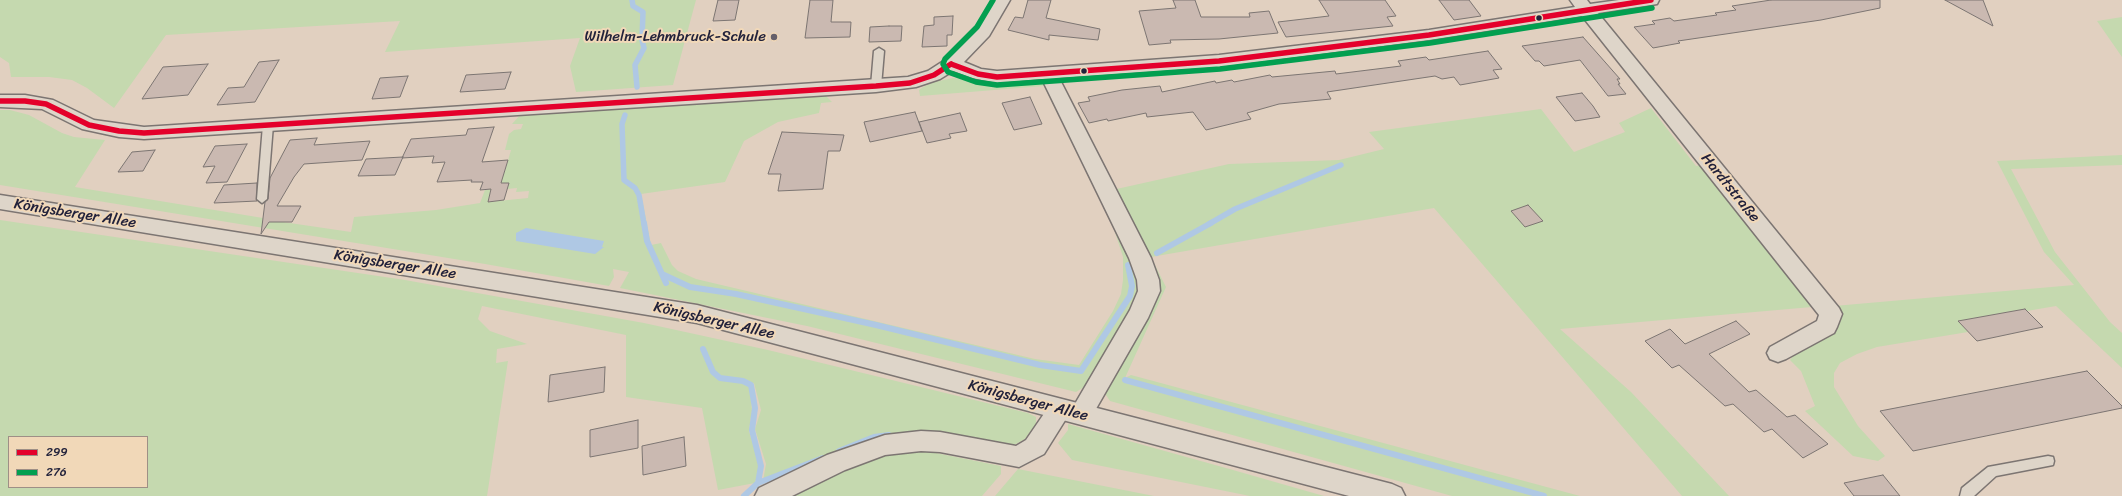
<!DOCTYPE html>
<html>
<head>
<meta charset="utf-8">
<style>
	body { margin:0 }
	#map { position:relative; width:2122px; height:496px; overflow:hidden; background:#e1d0c0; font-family:Sriracha,sans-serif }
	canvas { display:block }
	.legend { position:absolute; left:8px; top:436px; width:140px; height:52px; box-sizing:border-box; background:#f1d8b8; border:1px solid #9e8f86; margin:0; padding:5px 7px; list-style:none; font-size:12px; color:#22223b }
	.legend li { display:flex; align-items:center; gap:8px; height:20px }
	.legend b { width:20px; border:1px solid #9e8f86 }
</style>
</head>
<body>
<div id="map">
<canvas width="2122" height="496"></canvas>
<ul class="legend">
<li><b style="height:5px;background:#e4002b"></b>299</li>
<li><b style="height:5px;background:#029f50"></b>276</li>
</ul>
</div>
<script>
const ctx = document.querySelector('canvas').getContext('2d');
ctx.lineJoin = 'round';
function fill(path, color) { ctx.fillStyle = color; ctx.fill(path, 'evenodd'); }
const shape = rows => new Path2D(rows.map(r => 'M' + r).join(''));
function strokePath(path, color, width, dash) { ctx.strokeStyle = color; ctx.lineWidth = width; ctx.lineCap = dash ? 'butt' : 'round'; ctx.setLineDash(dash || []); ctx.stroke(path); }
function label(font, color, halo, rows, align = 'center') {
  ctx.font = font + ' Sriracha,sans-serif'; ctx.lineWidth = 4; ctx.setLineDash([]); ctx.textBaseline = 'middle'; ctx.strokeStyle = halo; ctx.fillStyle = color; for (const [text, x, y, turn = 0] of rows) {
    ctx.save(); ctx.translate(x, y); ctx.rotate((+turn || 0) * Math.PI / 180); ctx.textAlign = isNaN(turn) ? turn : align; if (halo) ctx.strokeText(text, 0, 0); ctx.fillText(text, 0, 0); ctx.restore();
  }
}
const green = shape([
	[0,0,696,0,673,85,576,92,570,66,580,38,385,52,400,21,166,35,114,108,87,88,72,80,49,77,11,77,9,63,0,57],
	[2122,17,2122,57,2097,21],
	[953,78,986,82,1043,79,1134,256,1141,295,1088,382,1084,387,1076,392,807,326,620,288,629,272,613,269,614,277,609,286,485,264,0,185,0,110,10,110,29,115,62,133,74,137,105,140,75,187,263,218,262,222,283,222,351,232,354,217,436,210,480,203,485,190,491,189,488,202,528,198,529,191,516,192,517,188,507,189,508,183,496,184,505,171,511,150,505,150,509,134,514,130,521,129,523,124,512,124,521,114,826,96,832,102,821,103,819,113,778,122,744,141,725,182,641,194,651,245,661,243,672,265,678,271,696,279,1035,359,1079,365,1113,311,1121,294,1123,280,1123,257,1113,226,1044,86,920,96,919,90,923,87,934,82],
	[1651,108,1696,166,1701,165,1812,307,1560,329,1631,392,1729,496,1682,496,1434,208,1151,257,1166,287,1125,378,1131,375,1580,496,1452,496,1110,401,1106,395,1105,388,1153,299,1112,190,1229,164,1339,160,1384,149,1369,132,1541,109,1574,152,1625,132,1619,123],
	[2122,155,2122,165,2011,169,2055,252,2110,322,2122,333,2122,368,2056,306,2027,311,2025,309,1958,321,1968,332,1877,347,1857,354,1840,363,1834,373,1834,387,1858,426,1885,456,1878,461,1853,456,1805,411,1815,406,1801,371,1790,360,1834,306,2074,285,2044,252,1997,161],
	[0,220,405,280,644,323,768,350,1028,413,1036,417,1036,429,1032,429,1025,439,1014,445,924,430,874,436,763,481,766,464,755,429,761,410,754,383,750,386,752,410,749,431,760,466,755,483,718,490,702,408,626,397,626,335,482,306,478,319,490,331,527,344,497,349,496,363,508,361,487,496,0,496],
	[9,437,147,437,147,487,9,487],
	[1068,424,1233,470,1324,496,1250,496,1072,460,1058,443,1068,430],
	[921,450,1001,466,1001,474,982,496,779,496,879,455],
	[1018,469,1154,496,995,496]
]);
const water = shape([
	[526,228,604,241,602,247,604,247,595,254,516,241,516,233]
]);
const streamFar1 = shape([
	[632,0,633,6,643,12,642,40,644,48,635,65,637,87],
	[625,115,622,124,624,180,635,188,639,195,644,224],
	[1209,224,1235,209,1341,165]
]);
const stream = shape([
	[644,223,647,241,666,283],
	[1157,253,1211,223],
	[662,274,690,287,736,294,876,325,1040,365,1081,371,1130,296,1132,286,1128,265],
	[703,349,713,372,720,378,743,381,751,385,755,408,752,430,761,466,758,483,744,496],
	[1125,380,1544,496],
	[839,451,874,437,889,435],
	[758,483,823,458]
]);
const building = shape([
	[718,0,739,0,735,20,713,21,718,0],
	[810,0,833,0,831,22,851,22,850,37,805,38,810,0],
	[1028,0,1051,0,1046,18,1100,29,1098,40,1049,35,1049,40,1008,30,1015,17,1023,18,1028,0],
	[1173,0,1195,0,1201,17,1250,17,1249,13,1269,11,1278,33,1219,39,1170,40,1171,43,1149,45,1139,11,1176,8,1173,0],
	[1319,0,1385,0,1396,16,1387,17,1393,26,1286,37,1278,22,1329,16,1319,0],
	[1439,0,1469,0,1481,16,1454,20,1439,0],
	[1771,0,1880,0,1880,8,1821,20,1678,41,1680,43,1653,48,1634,27,1655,24,1652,21,1670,18,1674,21,1717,15,1715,13,1736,10,1732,6,1771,0],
	[1945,0,1983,0,1993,26,1945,0],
	[953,16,952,35,947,35,947,46,922,47,924,26,934,25,934,17,953,16],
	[889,26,902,26,901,41,869,42,870,27,889,26],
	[1583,37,1620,79,1617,79,1620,84,1618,84,1626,94,1608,96,1580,60,1544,66,1539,61,1535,61,1522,46,1583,37],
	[1488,51,1502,69,1493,70,1499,78,1460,85,1454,77,1442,79,1435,76,1327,92,1331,99,1279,104,1247,113,1251,119,1206,130,1193,112,1147,117,1146,113,1108,121,1107,119,1089,123,1078,103,1090,101,1088,97,1122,90,1160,86,1162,92,1215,81,1216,83,1232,80,1234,82,1270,75,1272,77,1335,71,1336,74,1401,66,1398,61,1426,57,1429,60,1488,51],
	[279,60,255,102,217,105,228,88,244,87,259,62,279,60],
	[208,64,188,95,142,99,163,67,208,64],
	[511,72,505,89,460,92,466,75,511,72],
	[408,76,400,97,372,99,380,78,408,76],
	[1582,93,1593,106,1600,117,1575,121,1556,97,1582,93],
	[1030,97,1042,124,1014,130,1002,103,1030,97],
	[915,112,922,131,870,142,864,122,915,112],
	[960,113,967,131,949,134,951,138,927,143,919,122,960,113],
	[494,127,482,162,508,160,501,183,509,183,504,200,488,202,491,189,480,190,483,182,471,182,472,180,437,182,445,162,432,163,434,156,402,158,411,139,466,135,468,129,494,127],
	[782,132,844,135,840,151,828,151,823,189,778,191,781,174,768,174,782,132],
	[317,138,314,145,370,141,362,160,304,164,294,177,277,206,301,206,292,222,269,222,261,234,265,202,268,199,270,178,290,140,317,138],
	[247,144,227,182,206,183,215,166,203,167,215,146,247,144],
	[155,150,143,171,118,172,132,152,155,150],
	[403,157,395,175,358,176,366,159,403,157],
	[257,183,257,201,214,203,224,185,257,183],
	[1528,205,1543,221,1525,227,1511,211,1528,205],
	[2025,309,2043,327,1977,341,1958,321,2025,309],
	[1736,321,1750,334,1709,354,1749,392,1756,390,1787,417,1795,415,1828,444,1803,458,1772,429,1764,432,1733,404,1725,406,1679,365,1672,368,1645,341,1670,329,1685,344,1736,321],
	[605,367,604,392,548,402,550,375,605,367],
	[2087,371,2122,406,2122,408,1913,451,1880,411,2087,371],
	[638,420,638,448,590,457,590,430,638,420],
	[684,437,686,466,643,475,642,446,684,437],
	[1883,475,1900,496,1854,496,1844,483,1883,475]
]);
const service = shape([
	[879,48,884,51,881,86,876,89,871,86,874,51,879,48],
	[268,122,273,125,267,199,262,203,257,199,263,125,268,122],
	[2048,456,2053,457,2054,461,2053,465,1996,476,1974,496,1960,496,1962,488,1988,467,2048,456]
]);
const minor = shape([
	[994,0,1010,0,989,36,964,62,981,69,997,71,1219,55,1429,30,1575,7,1570,0,1587,0,1590,4,1619,0,1659,0,1657,4,1651,5,1598,13,1839,308,1842,314,1837,327,1834,333,1786,359,1778,362,1770,359,1767,353,1770,347,1817,321,1819,315,1582,16,1429,40,1219,67,1059,78,1151,258,1159,280,1160,291,1148,318,1089,421,1081,424,1073,421,1069,414,1044,454,1019,467,940,452,921,451,885,455,845,470,792,496,755,496,759,488,827,455,885,435,921,431,940,432,1016,446,1026,440,1052,402,1060,399,1068,402,1072,409,1130,310,1138,291,1137,280,1129,258,1042,79,997,83,972,78,953,71,940,79,916,87,876,92,144,139,119,137,82,129,42,109,0,107,0,95,25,95,53,100,94,120,144,127,908,77,928,71,945,60,961,46,976,29,994,0]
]);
const secondary = shape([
	[0,195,697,305,1392,484,1401,488,1405,496,1349,496,697,323,0,209,0,195]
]);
const bus1 = shape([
	[951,64,978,74,997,77,1219,61,1429,35,1651,0],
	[0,101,25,101,46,104,89,125,119,131,144,133,876,86,910,83,934,75,951,64]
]);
const bus2 = shape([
	[993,0,977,27,945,59,943,64,948,72,976,82,997,85,1220,69,1430,43,1652,8]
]);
const markers = [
	[1539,18,3.5,"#22223b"],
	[774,37,4,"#655f6a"],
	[1084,71,3.5,"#22223b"]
];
const poiNames = [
	["Wilhelm-Lehmbruck-Schule",766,37]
];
const streetNames = [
	["Hardtstraße",1730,188,51],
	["Königsberger Allee",75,214,9],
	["Königsberger Allee",395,265,9],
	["Königsberger Allee",714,321,13],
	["Königsberger Allee",1028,401,15]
];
fill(green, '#c5d9af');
fill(water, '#afc8e4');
strokePath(streamFar1, '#afc8e4', 5.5);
strokePath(stream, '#afc8e4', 6);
fill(building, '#cab9b1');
strokePath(building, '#7c7572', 1);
strokePath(service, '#7c7572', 3);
strokePath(minor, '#7c7572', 3);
strokePath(secondary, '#7c7572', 3);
fill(service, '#ded5c9');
fill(minor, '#ded5c9');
fill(secondary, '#ded5c9');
strokePath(bus1, '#e4002b', 5.5);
strokePath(bus2, '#029f50', 5.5);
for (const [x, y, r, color] of markers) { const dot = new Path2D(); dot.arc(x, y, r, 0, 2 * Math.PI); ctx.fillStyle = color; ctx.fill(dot); strokePath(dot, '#f1d8b8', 1.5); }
label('15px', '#22223b', '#f1d8b8', poiNames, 'right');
label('15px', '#22223b', '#f1d8b8', streetNames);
</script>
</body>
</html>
